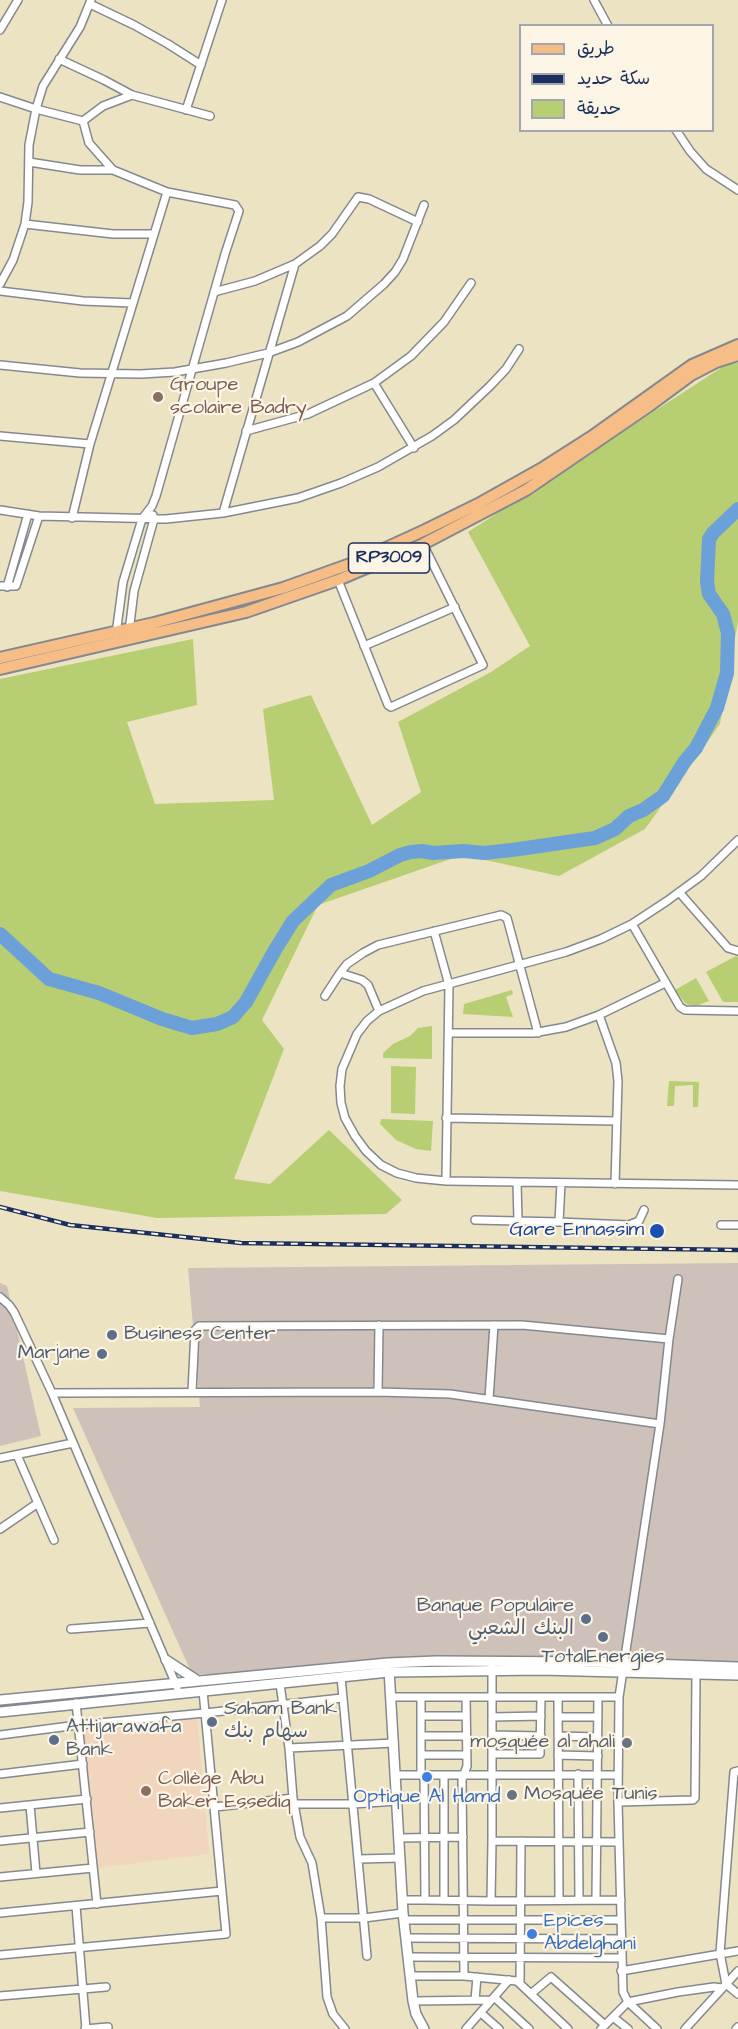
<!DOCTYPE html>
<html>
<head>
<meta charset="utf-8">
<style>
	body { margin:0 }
	#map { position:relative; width:738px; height:2029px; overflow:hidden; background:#ece3c2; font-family:"Architects Daughter","Playpen Sans Arabic",sans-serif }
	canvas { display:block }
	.legend { position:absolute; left:519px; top:24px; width:195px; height:108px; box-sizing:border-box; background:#fcf5e5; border:2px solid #a2a6af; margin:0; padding:8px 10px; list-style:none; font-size:18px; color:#1b2f5e }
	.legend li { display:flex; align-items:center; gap:12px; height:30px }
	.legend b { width:30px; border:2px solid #a2a6af }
</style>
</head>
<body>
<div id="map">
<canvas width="738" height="2029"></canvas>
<ul class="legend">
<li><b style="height:8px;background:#f6be86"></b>طريق</li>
<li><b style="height:8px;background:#1b2f5e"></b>سكة حديد</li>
<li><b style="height:16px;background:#b7ce72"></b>حديقة</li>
</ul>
</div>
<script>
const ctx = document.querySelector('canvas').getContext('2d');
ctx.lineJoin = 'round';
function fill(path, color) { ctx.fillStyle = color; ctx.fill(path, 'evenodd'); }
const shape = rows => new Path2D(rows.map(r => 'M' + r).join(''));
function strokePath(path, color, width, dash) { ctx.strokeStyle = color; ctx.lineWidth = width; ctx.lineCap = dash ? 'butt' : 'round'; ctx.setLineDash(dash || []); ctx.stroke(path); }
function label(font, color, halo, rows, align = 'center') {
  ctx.font = font + ' "Architects Daughter","Playpen Sans Arabic",sans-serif'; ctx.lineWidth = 4.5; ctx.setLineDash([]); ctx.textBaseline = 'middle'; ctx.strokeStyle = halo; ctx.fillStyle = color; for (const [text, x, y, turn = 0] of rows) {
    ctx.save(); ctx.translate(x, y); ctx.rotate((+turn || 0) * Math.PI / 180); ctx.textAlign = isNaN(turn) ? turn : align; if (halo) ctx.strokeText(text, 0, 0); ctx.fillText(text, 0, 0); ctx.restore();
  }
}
const built = shape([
	[197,1715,209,1854,97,1868,82,1727]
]);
const industrial = shape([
	[738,1263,738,1676,192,1674,73,1408,200,1407,188,1268],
	[0,1283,7,1286,41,1436,0,1446]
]);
const green = shape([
	[738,363,738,621,720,724,645,829,559,876,462,855,318,905,262,1020,284,1049,234,1179,270,1184,329,1130,402,1200,386,1214,157,1218,0,1191,0,679,193,639,197,705,127,722,155,804,274,800,263,709,311,695,372,825,421,792,398,722,491,672,530,646,468,532,727,364],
	[736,956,738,957,738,1002,723,1002,706,972],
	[696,978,709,1001,696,1006,686,1004,675,990],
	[512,990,513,994,506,997,513,1017,463,1014,464,1004],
	[432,1026,432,1059,383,1058,383,1053,393,1044,410,1036,418,1028],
	[391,1066,416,1067,415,1114,391,1113],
	[669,1081,699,1082,698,1107,693,1107,693,1085,675,1086,674,1106,667,1106],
	[381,1119,433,1121,431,1151,416,1149,396,1140,380,1124]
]);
const river = shape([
	[0,934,49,979,99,993,162,1019,192,1028,217,1024,233,1017,246,1002,275,950,293,921,331,885,369,871,400,855,411,852,422,851,433,853,464,851,484,853,512,850,595,838,615,829,629,816,643,810,663,796,685,761,696,748,717,708,727,673,728,633,723,614,709,594,707,582,709,539,713,533,738,509]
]);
const minor = shape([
	[594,0,608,26],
	[90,4,134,25,168,44,201,65],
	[0,30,18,0],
	[59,59,104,80,132,95,210,116],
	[0,97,36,109,83,121],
	[186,110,222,0],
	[83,121,89,143,113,170,167,192,235,205,239,211,225,254,156,496,152,506,142,519,123,582,116,634],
	[83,121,103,106,132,95],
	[676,130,690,151,706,169,738,190],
	[29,162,80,170,113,170],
	[25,224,113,234,153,234],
	[0,284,13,260,25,224,28,202,29,145,36,109,43,86,80,27,91,0],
	[0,291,83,301,132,303],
	[214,292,255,281,295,264,320,246,332,234,358,197,369,199,418,222],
	[0,365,80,373,141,374,175,372,226,363,268,353,298,342,347,316,384,284,395,272,403,259,424,205],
	[374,383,414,448],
	[246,431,308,414,374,383,411,356,444,322,471,283],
	[0,436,90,444],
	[0,510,39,516,166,519,223,513,298,498,341,483,378,467,432,436,454,420,490,386,506,369,519,349],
	[223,513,295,264],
	[72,518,90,444,167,192],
	[338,580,388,705,391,707,483,665,423,544],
	[0,586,16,586,39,516],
	[7,587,28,514],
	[129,632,134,591,154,519,153,515],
	[364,646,455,607],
	[738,840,701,876,667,901,632,924,601,939,566,952,423,991,379,1011,367,1021,357,1034,342,1069,340,1086,341,1103,345,1118,355,1136,366,1151,381,1165,397,1173,416,1178,446,1181,738,1185],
	[679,892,728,948,738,951],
	[632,924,680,1007,685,1010,738,1011],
	[434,931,449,985,446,1181],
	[325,996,340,973],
	[379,1011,368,985,362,980,340,973,347,964,363,953,378,945,501,915,507,918,538,1033],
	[449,1033,533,1033,566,1027,599,1015],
	[446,1118,616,1121],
	[517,1182,518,1221],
	[615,1184,618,1081,616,1063,599,1015,665,983],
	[475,1220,559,1222,561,1183],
	[559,1222,629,1225,639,1221,644,1210],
	[721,1225,738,1225],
	[0,1297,9,1305,14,1312,52,1393,177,1687],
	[192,1392,195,1330,199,1326,522,1325,669,1339],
	[378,1392,379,1325],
	[52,1393,378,1392,450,1394,660,1424],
	[489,1399,494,1325],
	[17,1455,54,1540],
	[0,1458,73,1443],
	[0,1529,38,1503],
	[71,1629,150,1623],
	[492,1667,492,1841,619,1842],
	[341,1677,367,1956],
	[280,1684,289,1748,293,1798,300,1837,312,1863,321,1918,327,1997,333,2014,345,2029],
	[391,1697,619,1697],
	[558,1698,559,1900],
	[76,1703,97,1904],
	[421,1716,466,1716],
	[492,1717,541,1716],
	[558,1717,598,1717],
	[0,1735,78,1725,205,1713,342,1698],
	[492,1735,541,1736],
	[421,1736,466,1736],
	[558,1736,598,1737],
	[289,1748,394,1743],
	[493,1754,540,1754,541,1698],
	[421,1755,466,1755],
	[558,1755,598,1756],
	[738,1771,734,1772,720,1953,726,1984,738,1994],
	[0,1774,83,1764],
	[421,1774,421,1698],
	[578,1774,579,1900],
	[396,1775,618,1775],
	[424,1775,425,1900,491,1901,492,1841],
	[444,1775,444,1900],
	[618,1802,693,1800,695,1798,696,1675],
	[294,1804,353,1804,397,1801],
	[30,1805,36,1873],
	[215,1807,293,1798],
	[0,1808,87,1799],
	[399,1838,463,1837],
	[0,1841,90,1832],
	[358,1859,400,1858],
	[0,1877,93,1868],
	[402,1900,425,1900],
	[596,1900,598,1697],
	[491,1901,621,1900],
	[76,1906,86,2029],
	[0,1913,222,1891],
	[321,1918,364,1918,403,1913],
	[404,1920,621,1920],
	[406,1938,621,1939],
	[0,1955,226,1934,203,1691],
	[408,1957,621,1958],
	[621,1971,738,1951],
	[410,1976,464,1976,517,1981,568,2029],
	[464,1976,462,1780,467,1766,466,1698],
	[520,1982,521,1841],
	[532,1993,551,1977,605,2025],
	[0,1996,106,1987],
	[494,1997,529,2029],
	[475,2000,477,1977],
	[413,2001,491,2000],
	[481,2013,499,2029],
	[613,2017,628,2029],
	[85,2029,108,2027],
	[466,2029,509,1980],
	[601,2029,628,2002,678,1992,714,1987,722,1988],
	[657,2029,628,2002,623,1992,618,1802,619,1697,660,1424,669,1339,678,1279],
	[685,2029,738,1971],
	[736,2029,738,2027]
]);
const tertiary = shape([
	[166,1660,198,1681],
	[389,1669,403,1913,413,2001,416,2014,424,2029],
	[0,1700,388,1663,436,1661,590,1662,738,1667],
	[0,1712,389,1672,541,1670,738,1675]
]);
const primary = shape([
	[0,658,154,623,283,588,353,563,425,530,478,504,544,467,591,437,692,365,738,345],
	[0,669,246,612,338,580,423,544,526,490,649,406,691,375,716,362,738,355]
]);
const rail = shape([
	[0,1207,70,1225,241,1243,738,1250]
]);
const markers = [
	[158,397,6,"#8d6e63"],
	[657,1231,8,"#1a4fb4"],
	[112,1335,6,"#5c6f8a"],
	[102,1354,6,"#5c6f8a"],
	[586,1619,6,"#5c6f8a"],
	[603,1637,6,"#5c6f8a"],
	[212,1722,6,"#5c6f8a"],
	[54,1740,6,"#5c6f8a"],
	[627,1743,6,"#6b7280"],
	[427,1777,6,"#3f7fe0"],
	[146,1791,6,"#8d6e63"],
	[512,1795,6,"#6b7280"],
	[532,1934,6,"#3f7fe0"]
];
const shields = [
	[389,558,81]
];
const shieldNames = [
	["RP3009",389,558]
];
const educationNames = [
	["Groupe",170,386],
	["scolaire Badry",170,409],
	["Collège Abu",158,1780],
	["Baker Essediq",158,1803]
];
const transitNames = [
	["Gare Ennassim",644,1231]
];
const serviceNames = [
	["Business Center",124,1335],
	["Marjane",90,1354,"right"],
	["Banque Populaire",574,1607,"right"],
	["البنك الشعبي",574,1630,"right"],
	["TotalEnergies",603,1658,"center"],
	["Saham Bank",224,1710],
	["سهام بنك",224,1733],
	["Attijarawafa",66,1728],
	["Bank",66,1751]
];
const worshipNames = [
	["mosquée al ahali",615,1743],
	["Mosquée Tunis",524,1795,"left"]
];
const shopNames = [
	["Optique Al Hamd",427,1798],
	["Epices",544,1922,"left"],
	["Abdelghani",544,1945,"left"]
];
fill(built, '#f1d5bd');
fill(industrial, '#cec1ba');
fill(green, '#b7ce72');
strokePath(river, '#6ba0d8', 14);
strokePath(minor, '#848990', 10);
strokePath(tertiary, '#848990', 12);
strokePath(primary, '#848990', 14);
strokePath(minor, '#fff', 7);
strokePath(tertiary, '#fff', 9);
strokePath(primary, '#f6be86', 10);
strokePath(rail, '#1b2f5e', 4.5);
strokePath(rail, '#fcf5e5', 2, [7]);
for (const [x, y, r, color] of markers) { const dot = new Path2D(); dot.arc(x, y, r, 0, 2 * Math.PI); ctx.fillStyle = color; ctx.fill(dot); strokePath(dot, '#fcf5e5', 2); }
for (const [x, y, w] of shields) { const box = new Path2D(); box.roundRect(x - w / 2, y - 15, w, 30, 4.5); ctx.fillStyle = '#fcf5e5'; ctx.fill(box); strokePath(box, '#1b2f5e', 1.5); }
label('bold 18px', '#1b2f5e', null, shieldNames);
label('20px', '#785e54', '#fcf5e5', educationNames, 'left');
label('20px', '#164399', '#fcf5e5', transitNames, 'right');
label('20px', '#4e5e75', '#fcf5e5', serviceNames, 'left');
label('20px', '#5b616d', '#fcf5e5', worshipNames, 'right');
label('20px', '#366cbe', '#fcf5e5', shopNames);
</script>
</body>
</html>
